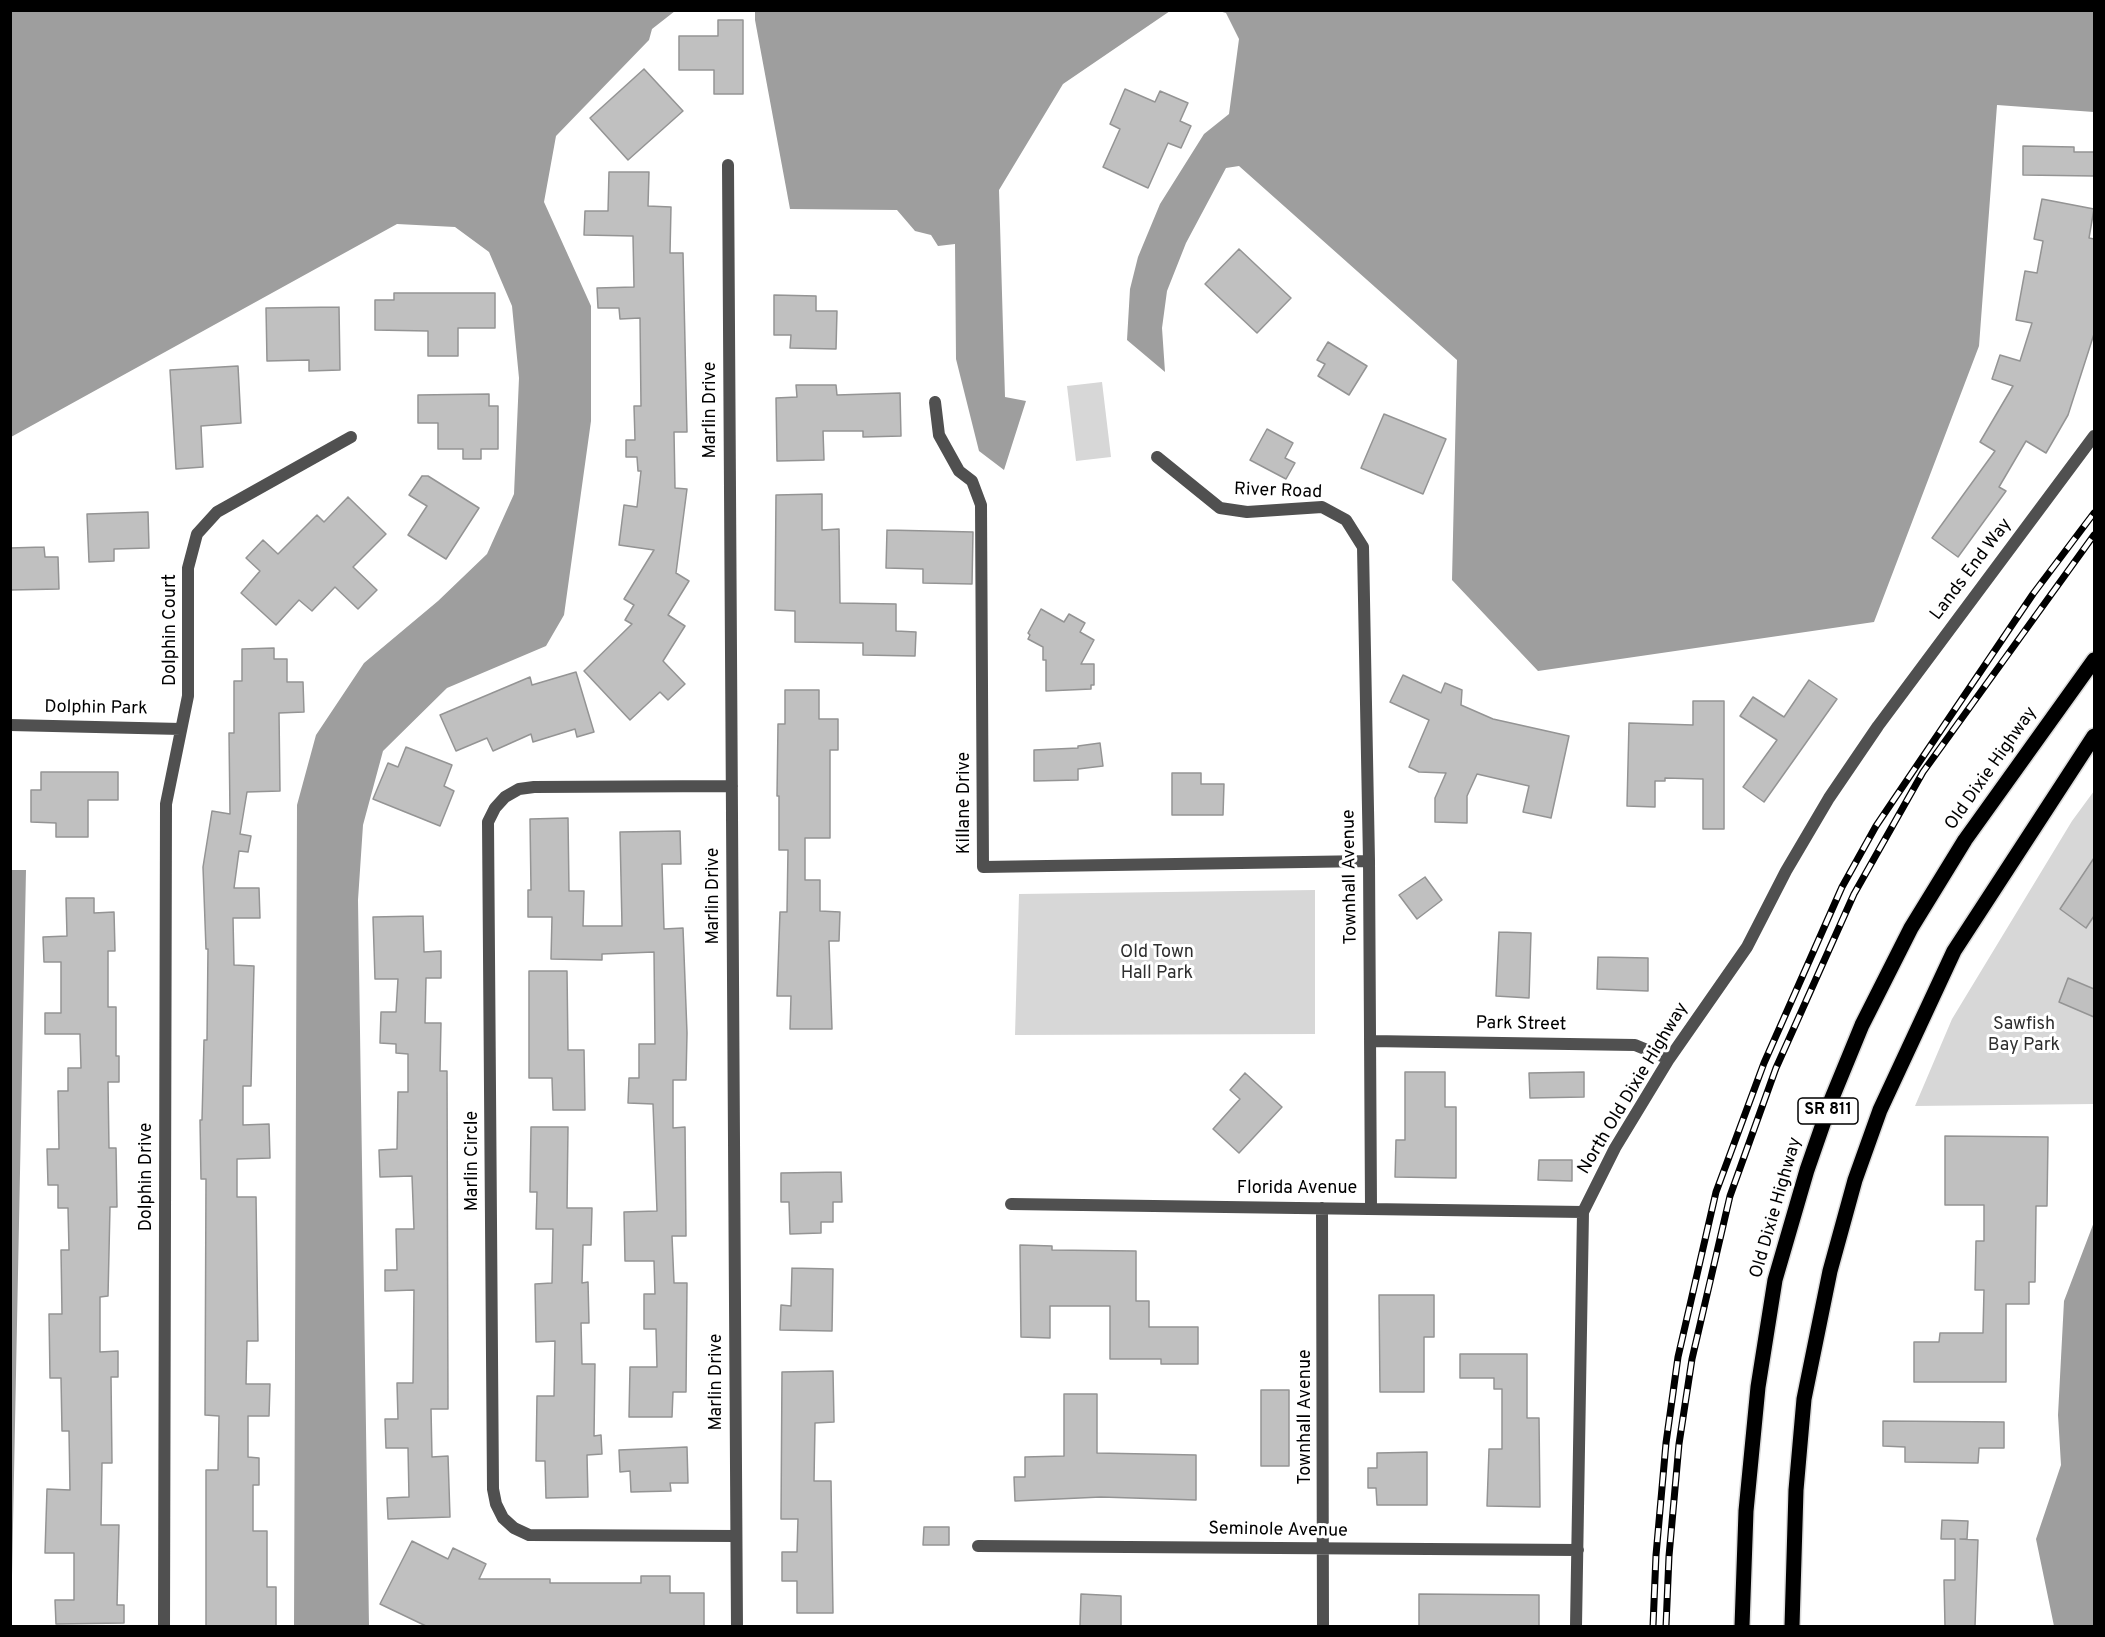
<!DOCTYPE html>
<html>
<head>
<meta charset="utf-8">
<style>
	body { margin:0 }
	#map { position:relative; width:2105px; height:1637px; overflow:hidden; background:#fff; font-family:Overpass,sans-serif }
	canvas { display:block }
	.frame { position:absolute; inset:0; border:12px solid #000; pointer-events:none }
</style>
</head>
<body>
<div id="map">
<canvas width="2105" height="1637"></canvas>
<div class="frame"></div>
</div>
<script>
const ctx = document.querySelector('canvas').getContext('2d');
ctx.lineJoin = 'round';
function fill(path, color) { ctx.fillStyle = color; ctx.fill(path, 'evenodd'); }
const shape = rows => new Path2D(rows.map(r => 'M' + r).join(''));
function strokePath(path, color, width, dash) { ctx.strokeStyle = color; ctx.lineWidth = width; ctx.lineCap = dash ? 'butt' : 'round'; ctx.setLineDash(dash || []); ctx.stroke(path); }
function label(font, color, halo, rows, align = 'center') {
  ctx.font = font + ' Overpass,sans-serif'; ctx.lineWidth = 6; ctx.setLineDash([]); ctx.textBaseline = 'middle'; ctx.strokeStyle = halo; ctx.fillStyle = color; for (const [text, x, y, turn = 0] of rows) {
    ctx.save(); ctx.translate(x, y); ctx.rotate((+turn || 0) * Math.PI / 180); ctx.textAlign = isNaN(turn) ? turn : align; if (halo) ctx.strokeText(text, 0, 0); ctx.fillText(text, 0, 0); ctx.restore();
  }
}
const green = shape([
	[1102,382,1111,457,1076,461,1067,386],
	[2094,791,2094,1104,1915,1106,1952,1019,2072,821],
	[1315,890,1315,1034,1015,1035,1019,894]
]);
const water = shape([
	[11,10,675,11,652,29,649,40,556,136,544,202,591,306,591,421,564,615,546,646,447,688,383,751,363,825,358,900,369,1626,294,1626,297,805,316,735,364,663,438,601,487,554,514,494,519,378,512,306,489,252,455,227,397,224,11,437],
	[755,11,1170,11,1063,84,999,190,1005,397,1026,401,1004,470,979,451,956,359,955,244,938,246,931,235,915,231,897,210,790,209,755,20],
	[1219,11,2094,11,2094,112,1997,105,1979,346,1874,622,1538,671,1452,580,1457,360,1239,166,1226,168,1186,243,1167,291,1162,328,1165,372,1127,340,1130,289,1138,257,1160,204,1204,134,1229,114,1239,39,1226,13],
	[10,870,26,870,11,1626,10,1626],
	[2094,1222,2094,1626,2054,1626,2036,1539,2061,1465,2058,1415,2064,1301]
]);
const building = shape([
	[718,20,743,20,743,94,714,94,714,70,679,70,679,36,718,36,718,20],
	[644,69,683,111,628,160,590,118,644,69],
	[1125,89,1155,102,1160,91,1188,103,1180,121,1191,126,1181,148,1168,143,1148,188,1103,167,1120,129,1110,124,1125,89],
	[2023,146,2074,147,2074,152,2094,152,2094,176,2023,175,2023,146],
	[609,172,649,172,648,206,671,207,670,253,683,253,687,432,674,432,675,488,687,489,676,573,689,581,668,615,685,626,663,661,685,684,668,700,660,692,630,720,584,671,632,624,625,620,634,605,624,599,654,550,619,545,624,505,637,507,641,471,638,471,637,457,626,457,626,440,635,440,634,406,641,406,640,318,620,319,619,308,598,308,597,288,634,287,633,236,584,235,585,211,608,211,609,172],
	[2042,199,2094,209,2089,238,2094,239,2094,334,2068,415,2046,453,2026,441,1999,487,2006,491,1958,557,1932,538,1995,451,1980,442,2013,386,1992,379,2000,355,2020,361,2032,323,2016,320,2025,271,2037,273,2043,241,2034,239,2042,199],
	[1239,249,1291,298,1257,333,1205,284,1239,249],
	[394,293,495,293,495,328,458,328,458,356,428,356,428,331,375,330,375,300,394,300,394,293],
	[774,295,816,296,816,311,837,311,836,349,790,348,791,335,774,335,774,295],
	[339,307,340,370,309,371,309,360,267,361,266,308,339,307],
	[1328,342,1367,366,1349,395,1318,376,1325,364,1317,360,1328,342],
	[238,366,241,423,201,426,203,467,176,469,170,370,238,366],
	[796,385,836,385,837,395,900,393,901,436,863,437,863,431,823,431,824,460,777,461,776,398,797,397,796,385],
	[489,394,489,406,498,406,498,449,481,449,481,459,463,459,463,449,438,449,438,423,418,423,418,395,489,394],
	[1384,414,1446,439,1423,494,1361,468,1384,414],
	[1267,429,1293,443,1285,458,1295,463,1286,479,1250,460,1267,429],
	[422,476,428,476,479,508,446,559,408,535,427,506,409,495,422,476],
	[822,494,822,530,839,529,840,603,896,604,896,631,916,632,915,656,863,655,863,643,795,642,795,611,775,610,776,495,822,494],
	[348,497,386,534,353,567,377,590,358,609,335,587,312,611,299,600,276,625,241,593,260,571,246,558,263,540,278,554,317,515,324,522,348,497],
	[148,512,149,548,114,549,114,561,89,562,87,514,148,512],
	[887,530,973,532,972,584,923,583,923,569,886,568,887,530],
	[44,547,45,557,58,557,59,589,10,590,10,548,44,547],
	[1041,609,1064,622,1069,614,1085,623,1080,632,1094,640,1081,664,1094,664,1094,685,1091,685,1091,689,1046,691,1046,660,1043,660,1043,647,1028,639,1030,635,1028,633,1041,609],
	[274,648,274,659,287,659,287,682,303,682,304,712,279,713,280,791,247,792,240,834,251,836,248,852,239,851,234,888,259,888,260,918,233,918,234,965,254,966,251,1086,243,1086,243,1125,269,1124,270,1158,237,1159,237,1197,256,1197,258,1341,247,1341,246,1384,270,1384,269,1416,248,1416,248,1457,259,1458,259,1485,253,1485,253,1531,267,1531,267,1587,276,1587,276,1626,206,1626,206,1470,218,1470,219,1416,205,1415,206,1179,201,1179,200,1120,202,1120,204,1040,207,1040,208,949,206,949,203,867,212,811,230,814,229,733,234,733,234,681,242,681,242,649,274,648],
	[576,672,594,732,577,737,575,729,533,742,531,734,493,751,487,738,456,751,440,715,530,677,532,685,576,672],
	[1403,675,1441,693,1445,683,1462,690,1461,705,1493,719,1569,736,1551,818,1523,812,1529,786,1477,774,1467,796,1467,823,1435,822,1435,798,1446,773,1419,772,1409,767,1429,720,1390,702,1403,675],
	[1809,680,1837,699,1764,802,1743,787,1777,740,1740,716,1753,697,1784,717,1809,680],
	[785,690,819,690,819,719,838,719,838,750,830,750,830,838,805,838,805,880,820,880,820,911,840,912,839,941,829,941,832,1029,790,1029,791,996,777,996,780,912,787,912,788,850,779,850,779,796,777,796,778,724,785,724,785,690],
	[1693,701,1724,701,1724,829,1703,829,1703,779,1665,778,1665,781,1655,781,1655,807,1627,806,1629,723,1693,725,1693,701],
	[1100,743,1103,766,1078,769,1078,780,1034,781,1034,750,1078,748,1078,746,1100,743],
	[406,747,452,765,444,786,454,791,440,826,373,799,388,763,398,767,406,747],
	[41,772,118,772,118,800,88,800,88,837,56,837,56,823,31,822,31,790,41,790,41,772],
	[1172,773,1201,773,1201,784,1224,784,1223,815,1172,815,1172,773],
	[568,818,569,891,584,891,583,926,622,926,620,832,680,831,681,864,662,864,664,929,683,928,687,1033,686,1080,673,1080,673,1128,685,1127,686,1236,672,1236,674,1283,687,1283,686,1392,673,1392,672,1417,629,1417,630,1367,657,1367,656,1329,644,1329,644,1294,655,1294,654,1261,625,1261,624,1212,657,1211,653,1104,628,1103,629,1078,639,1078,639,1044,655,1044,654,952,602,954,602,960,551,959,552,917,528,917,528,890,531,890,530,819,568,818],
	[2094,858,2094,916,2086,928,2060,909,2094,858],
	[1425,877,1442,900,1417,919,1399,895,1425,877],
	[66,898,94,898,94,913,114,912,115,951,108,951,108,1007,116,1007,116,1056,119,1056,119,1082,108,1082,109,1148,116,1148,117,1207,110,1207,108,1296,100,1297,100,1352,118,1351,118,1377,111,1377,112,1463,102,1463,101,1525,119,1525,117,1605,124,1605,124,1623,56,1624,55,1600,74,1600,74,1553,45,1553,47,1489,70,1490,69,1431,62,1431,61,1378,50,1378,49,1314,62,1314,61,1250,69,1250,68,1208,58,1208,58,1185,48,1185,47,1149,59,1149,58,1091,68,1091,68,1068,81,1068,80,1034,45,1034,45,1013,61,1013,61,962,44,962,43,937,67,936,66,898],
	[423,916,424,952,441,951,441,978,426,978,425,1023,441,1023,440,1071,447,1071,448,1409,431,1409,432,1457,448,1456,450,1517,388,1519,387,1498,409,1497,408,1448,386,1448,385,1419,398,1419,397,1383,413,1383,414,1290,385,1291,385,1270,397,1270,396,1229,414,1229,412,1176,380,1177,379,1150,397,1149,398,1092,408,1092,408,1054,396,1053,396,1044,380,1043,381,1012,396,1012,398,979,375,979,373,917,423,916],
	[1499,932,1531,933,1529,998,1496,996,1499,932],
	[1598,957,1648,958,1648,991,1597,989,1598,957],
	[529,971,567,971,568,1050,584,1050,585,1110,553,1110,552,1078,529,1078,529,971],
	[2068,978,2094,989,2094,1017,2059,1002,2068,978],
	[1405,1072,1445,1072,1445,1107,1456,1107,1456,1178,1395,1177,1396,1140,1405,1140,1405,1072],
	[1584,1072,1584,1097,1530,1098,1529,1073,1584,1072],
	[1245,1073,1282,1107,1239,1153,1213,1129,1240,1099,1230,1090,1245,1073],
	[531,1127,568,1127,567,1208,592,1208,591,1245,583,1245,582,1283,588,1282,589,1323,581,1323,582,1364,595,1364,594,1436,601,1435,602,1454,587,1455,588,1497,546,1498,545,1461,536,1461,537,1396,554,1396,555,1341,536,1342,535,1284,552,1283,553,1229,536,1229,537,1192,530,1192,531,1127],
	[1945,1136,2048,1137,2047,1206,2036,1206,2035,1282,2029,1282,2029,1304,2006,1304,2006,1382,1914,1382,1914,1342,1939,1342,1940,1333,1983,1333,1984,1290,1975,1290,1976,1241,1984,1241,1984,1205,1945,1205,1945,1136],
	[1539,1160,1572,1160,1572,1181,1538,1180,1539,1160],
	[841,1172,842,1202,833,1202,833,1222,821,1222,821,1233,790,1234,789,1202,781,1202,781,1173,841,1172],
	[1020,1245,1052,1246,1052,1250,1136,1251,1136,1301,1149,1301,1149,1327,1198,1327,1198,1364,1161,1364,1161,1359,1110,1359,1110,1306,1050,1306,1050,1338,1021,1337,1020,1245],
	[792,1268,833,1269,832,1331,780,1330,781,1305,791,1306,792,1268],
	[1379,1295,1434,1295,1434,1337,1424,1337,1424,1392,1380,1392,1379,1295],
	[1460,1354,1527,1354,1527,1418,1539,1418,1540,1507,1487,1506,1489,1449,1502,1449,1502,1389,1494,1389,1494,1378,1460,1378,1460,1354],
	[833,1371,834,1422,815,1423,814,1481,831,1481,833,1613,797,1613,797,1581,782,1581,782,1552,797,1552,798,1519,781,1519,782,1372,833,1371],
	[1261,1390,1289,1390,1289,1466,1261,1466,1261,1390],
	[1064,1394,1097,1394,1097,1453,1196,1455,1196,1500,1101,1497,1015,1501,1014,1477,1025,1477,1025,1457,1064,1456,1064,1394],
	[1883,1421,2004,1422,2004,1448,1979,1448,1978,1463,1905,1462,1905,1447,1883,1446,1883,1421],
	[687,1447,688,1483,670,1483,671,1491,631,1492,630,1471,620,1472,619,1450,687,1447],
	[1427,1452,1427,1505,1377,1505,1376,1488,1368,1488,1368,1468,1377,1468,1377,1453,1427,1452],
	[1942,1520,1968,1521,1967,1539,1960,1539,1978,1540,1975,1626,1945,1626,1944,1580,1955,1580,1955,1539,1941,1539,1942,1520],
	[924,1527,949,1527,949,1545,923,1545,924,1527],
	[412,1541,448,1559,453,1548,486,1564,479,1579,550,1579,550,1583,641,1583,641,1576,670,1576,670,1593,704,1593,704,1626,426,1626,380,1604,412,1541],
	[1081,1594,1121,1596,1121,1626,1080,1626,1081,1594],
	[1419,1594,1539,1595,1539,1626,1419,1626,1419,1594]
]);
const street = shape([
	[728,165,737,1626],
	[935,402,939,435,959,471,972,481,981,505,983,867,1369,861],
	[1157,457,1220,508,1247,512,1322,507,1346,520,1363,547,1369,861,1371,1207],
	[10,725,181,729],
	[732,786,534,787,519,789,505,797,495,808,488,822,493,1489,496,1504,503,1518,514,1528,529,1535,736,1536],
	[1370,1041,1635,1045,1669,1059],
	[1011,1204,1583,1212],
	[1322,1208,1323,1626],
	[978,1546,1578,1550],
	[164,1626,166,804,188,696,188,568,197,534,217,512,351,437],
	[1576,1626,1583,1212,1615,1148,1669,1059,1747,947,1786,871,1829,798,1878,726,2094,436]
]);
const primary = shape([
	[1742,1626,1746,1511,1758,1387,1775,1280,1807,1170,1832,1098,1862,1025,1911,928,1965,840,2094,660],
	[1792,1626,1796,1490,1804,1399,1830,1271,1855,1180,1880,1110,1954,951,2094,736]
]);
const rail = shape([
	[1653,1626,1656,1555,1666,1443,1678,1357,1716,1192,1764,1063,1842,887,1876,826,2033,594,2094,513],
	[1666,1626,1669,1556,1679,1444,1692,1359,1730,1196,1776,1068,1854,894,1923,772,2094,535]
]);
const shields = [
	[1828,1111,60]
];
const shieldNames = [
	["SR 811",1828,1111]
];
const streetNames = [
	["Marlin Drive",711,410,-90],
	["River Road",1278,492,2],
	["Lands End Way",1972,570,-53],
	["Dolphin Court",171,630,-90],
	["Dolphin Park",96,709,1],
	["Old Dixie Highway",1992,769,-55],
	["Killane Drive",965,803,-90],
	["Townhall Avenue",1351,877,-91],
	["Marlin Drive",714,896,-90],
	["Park Street",1521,1025,1],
	["North Old Dixie Highway",1634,1089,-59],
	["Marlin Circle",473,1161,-90],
	["Dolphin Drive",147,1177,-90],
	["Florida Avenue",1297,1189],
	["Old Dixie Highway",1777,1208,-74],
	["Marlin Drive",717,1382,-90],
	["Townhall Avenue",1306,1417,-90],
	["Seminole Avenue",1278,1531,1]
];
const parkNames = [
	["Old Town",1157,953],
	["Hall Park",1157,974],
	["Sawfish",2024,1025],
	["Bay Park",2024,1046]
];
fill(green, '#d7d7d7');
fill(water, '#9e9e9e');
fill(building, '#c0c0c0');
strokePath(building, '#949494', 1.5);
strokePath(primary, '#dbdbdb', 18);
strokePath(street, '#505050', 12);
strokePath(primary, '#000', 15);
strokePath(rail, '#000', 7);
strokePath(rail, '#fff', 4.5, [14]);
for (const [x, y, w] of shields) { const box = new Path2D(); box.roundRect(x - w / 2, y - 13, w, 26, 4.5); ctx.fillStyle = '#fff'; ctx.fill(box); strokePath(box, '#000', 1.5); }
label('bold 16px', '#000', null, shieldNames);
label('18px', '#000', '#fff', streetNames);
label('18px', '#2e2e2e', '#fff', parkNames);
</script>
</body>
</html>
